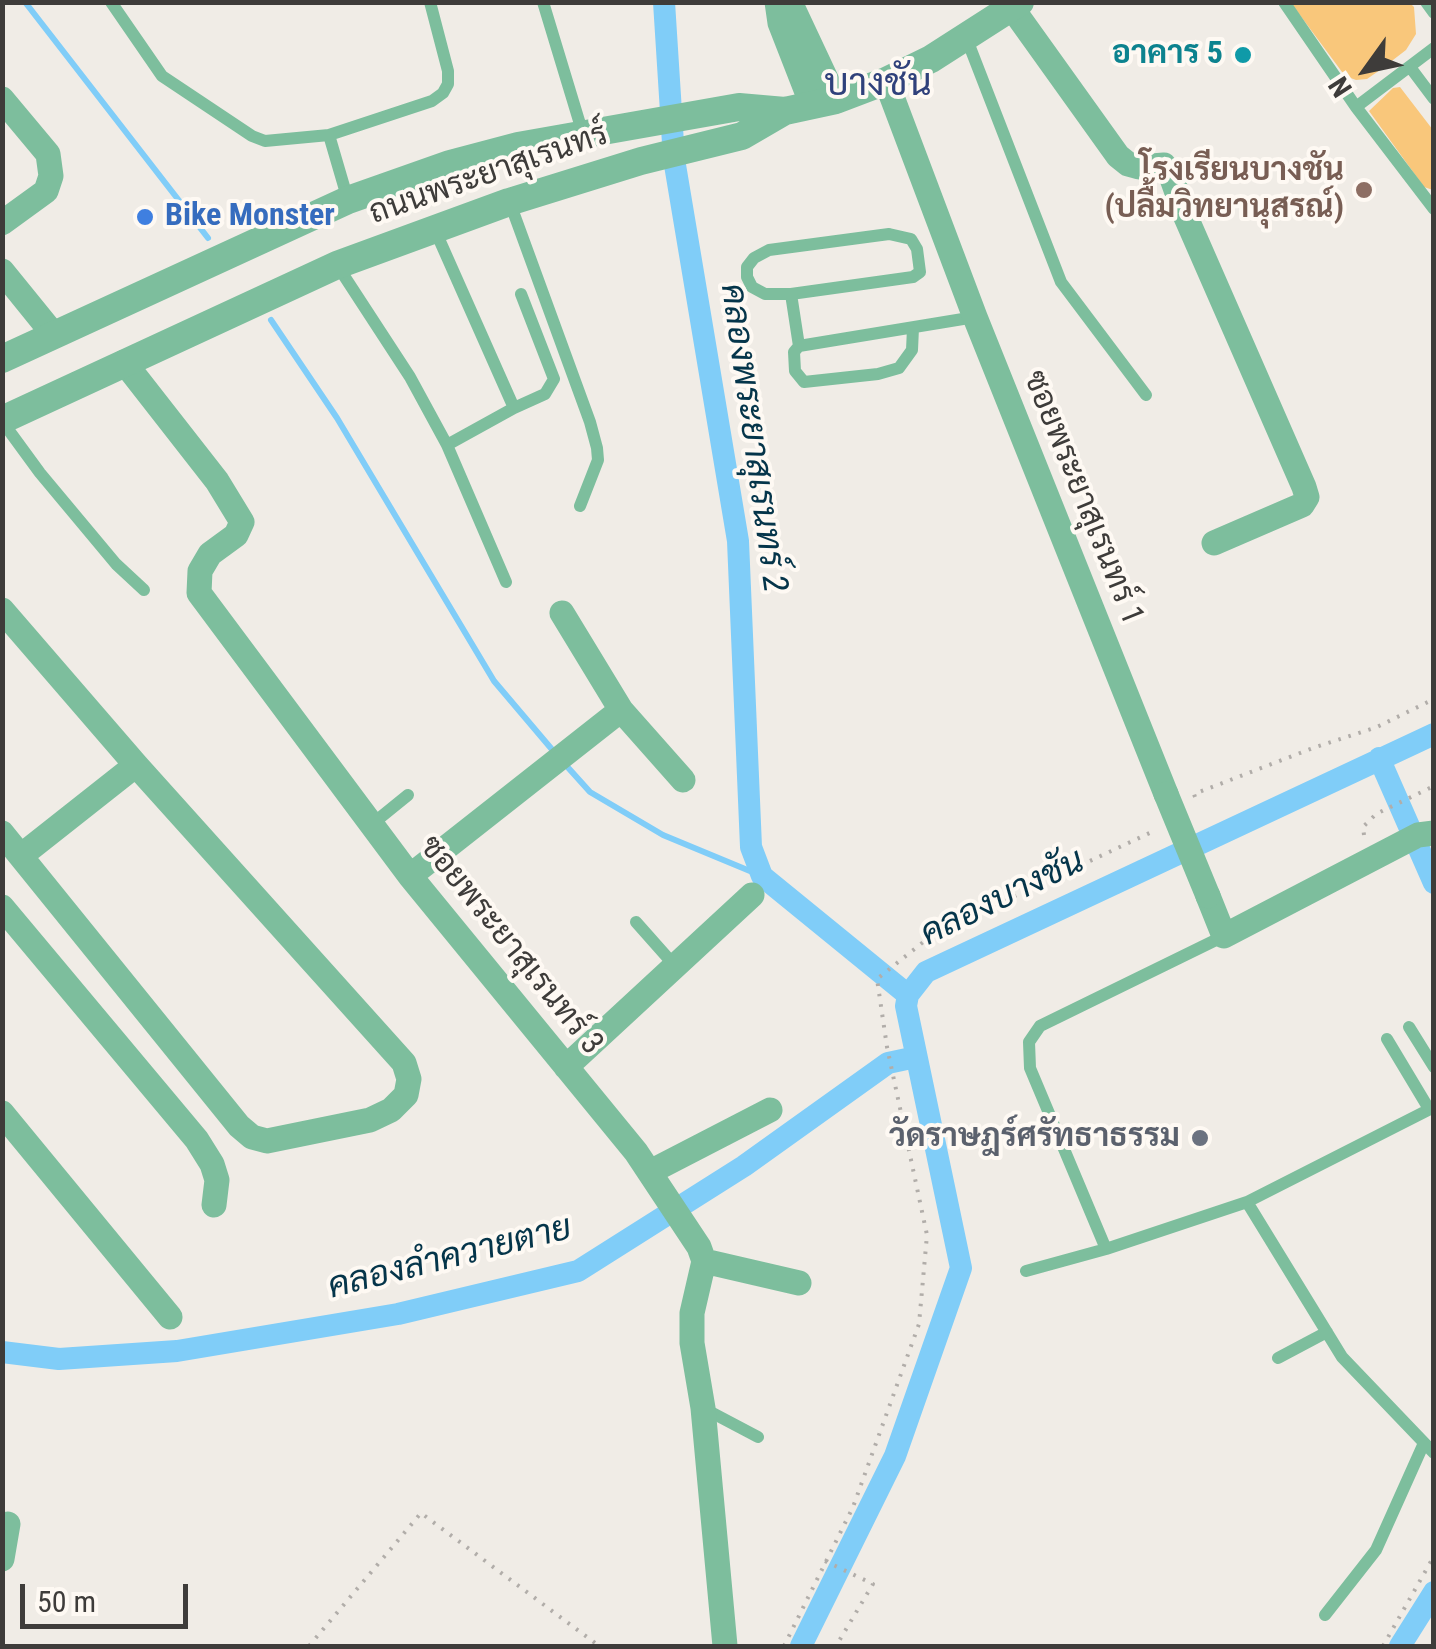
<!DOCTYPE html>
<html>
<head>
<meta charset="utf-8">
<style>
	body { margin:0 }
	#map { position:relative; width:1436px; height:1649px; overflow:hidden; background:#f0ece6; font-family:"Roboto Condensed",sans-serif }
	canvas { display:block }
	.frame { position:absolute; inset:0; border:5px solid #3e3c3a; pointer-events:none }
	.north { position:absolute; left:1316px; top:20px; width:100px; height:100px; -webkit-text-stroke:8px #fef9f3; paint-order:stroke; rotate:237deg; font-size:28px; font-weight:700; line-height:40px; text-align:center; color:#3e3c3a }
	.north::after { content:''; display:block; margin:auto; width:35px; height:45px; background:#3e3c3a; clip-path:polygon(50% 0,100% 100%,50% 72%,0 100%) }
	.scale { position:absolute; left:20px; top:1584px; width:168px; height:45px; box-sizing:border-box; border:5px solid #3e3c3a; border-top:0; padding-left:12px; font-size:30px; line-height:35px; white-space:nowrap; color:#3e3c3a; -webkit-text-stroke:8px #fef9f3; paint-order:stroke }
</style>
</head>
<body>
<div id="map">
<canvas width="1436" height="1649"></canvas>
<div class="frame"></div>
<div class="north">N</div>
<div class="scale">50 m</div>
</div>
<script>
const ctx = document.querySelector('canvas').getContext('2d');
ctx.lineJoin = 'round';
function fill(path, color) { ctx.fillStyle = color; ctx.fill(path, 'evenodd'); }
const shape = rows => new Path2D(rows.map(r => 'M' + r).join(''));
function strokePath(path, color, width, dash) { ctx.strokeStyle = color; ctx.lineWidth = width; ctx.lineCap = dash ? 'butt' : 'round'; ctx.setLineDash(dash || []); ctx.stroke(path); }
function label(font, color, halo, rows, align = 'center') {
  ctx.font = font + ' "Roboto Condensed",Sarabun,sans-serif'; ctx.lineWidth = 8; ctx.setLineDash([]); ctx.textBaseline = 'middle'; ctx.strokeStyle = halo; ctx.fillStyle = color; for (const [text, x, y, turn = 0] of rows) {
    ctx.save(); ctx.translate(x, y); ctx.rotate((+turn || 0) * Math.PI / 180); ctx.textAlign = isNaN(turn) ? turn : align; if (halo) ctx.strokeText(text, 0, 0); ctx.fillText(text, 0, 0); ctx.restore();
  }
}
const green = shape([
	[1291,3,1410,3,1414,7,1416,34,1406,50,1380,70,1367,79,1356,80,1345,76],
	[1400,87,1433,130,1433,190,1424,187,1369,111,1393,88]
]);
const stream = shape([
	[25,2,208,238],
	[271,320,337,418,494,681,555,753],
	[563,762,590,792,663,835,762,876]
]);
const canal = shape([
	[664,2,674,159,738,541,751,847,762,876,908,995],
	[1379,758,1434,883],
	[2,1352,59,1359,177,1351,398,1314,578,1271,744,1166,888,1063,916,1057],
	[801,1646,895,1456,961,1268,906,1006,908,995,926,972,1434,734],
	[1400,1646,1434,1592]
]);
const path = shape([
	[1195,797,1194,794,1313,748,1377,727,1434,699],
	[1364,835,1363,827,1376,814,1434,786],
	[825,1561,873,1584,836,1646],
	[309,1646,421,1513,599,1646],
	[784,1646,853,1507,919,1324,927,1235,887,1047,877,979,932,935,1156,830],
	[1383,1646,1434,1556]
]);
const service = shape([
	[111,2,162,76,252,136,265,141,329,135,348,200],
	[543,2,583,134],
	[1284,2,1356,107,1434,209],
	[1426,2,1434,13],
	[966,37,1061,282,1146,395],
	[1410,67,1434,99],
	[1356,107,1434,48],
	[329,135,432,101,443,93,448,84,448,71,430,2],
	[510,203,590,422,597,448,598,460,580,506],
	[435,230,514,408,447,445],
	[889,234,911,239,917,249,920,272,913,277,791,294,765,294,752,287,747,277,747,267,754,258,769,250,889,234],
	[337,265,410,377,447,445,506,582],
	[791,294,799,346],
	[913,328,912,350,899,368,878,374,804,382,795,371,794,352,799,346,975,317],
	[514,408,545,394,554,379,521,294],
	[2,421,40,473,116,564,144,590],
	[371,825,408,795],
	[636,922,675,966],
	[1409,1027,1434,1067],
	[1387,1039,1429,1109],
	[1247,1202,1434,1107],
	[1106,1249,1030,1068,1029,1042,1040,1026,1224,936],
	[1026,1271,1106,1249,1247,1202,1342,1357,1434,1453],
	[1278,1358,1327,1332],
	[703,1408,758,1437],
	[1325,1615,1376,1550,1424,1443]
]);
const minor = shape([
	[777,2,780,23,812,105],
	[790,2,836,100],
	[1012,8,1118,156,1128,164,1139,167,1164,165,1170,173,1185,215,1304,487,1307,497,1302,505,1214,543],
	[886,81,975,317,1166,794],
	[2,99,48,154,51,176,46,191,2,223],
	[2,271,54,335],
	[124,362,217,481,242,522,236,535,210,554,200,571,199,593,410,876,636,1152,699,1247,704,1261,692,1313,692,1343,703,1408,725,1646],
	[2,610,136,765,404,1063,409,1079,406,1095,391,1110,370,1120,267,1141,252,1137,239,1126,2,833],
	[621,710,683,780],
	[22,855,136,765],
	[410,876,621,710,562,613],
	[1208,896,1224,936,1418,835,1434,833],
	[2,907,197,1140,212,1164,217,1180,214,1205],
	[566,1067,752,895],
	[2,1113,170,1317],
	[650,1172,770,1110],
	[704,1261,799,1283],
	[2,1559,8,1524]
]);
const tertiary = shape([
	[2,359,348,200,450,164,518,146,739,107,785,111],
	[2,420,337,265,509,202,641,161,742,136,785,111,836,100,886,81,931,59,1020,2]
]);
const minorBridge = shape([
	[1166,794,1208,896]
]);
const markers = [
	[1243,55,10,"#0f9aa8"],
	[1364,190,10,"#8d6e63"],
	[145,217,10,"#3f7fe0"],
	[1200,1138,10,"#6b7280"]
];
const cultureNames = [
	["อาคาร 5",1223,55]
];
const educationNames = [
	["โรงเรียนบางชัน",1344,172],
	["(ปลื้มวิทยานุสรณ์)",1344,209]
];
const streetNames = [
	["ถนนพระยาสุเรนทร์",489,175,-19],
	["ซอยพระยาสุเรนทร์ 1",1082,498,68],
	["ซอยพระยาสุเรนทร์ 3",510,946,51]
];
const shopNames = [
	["Bike Monster",165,217]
];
const worshipNames = [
	["วัดราษฎร์ศรัทธาธรรม",1180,1138]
];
const waterNames = [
	["คลองพระยาสุเรนทร์ 2",752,438,82],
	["คลองบางชัน",1003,899,-26],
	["คลองลำควายตาย",450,1259,-14]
];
const quarterNames = [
	["บางชัน",878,85]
];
fill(green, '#f9c77b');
strokePath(stream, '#80cdf8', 6);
strokePath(canal, '#80cdf8', 22);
strokePath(path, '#b1ada9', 4, [2.5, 8]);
strokePath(service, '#7dbe9d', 12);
strokePath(minor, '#7dbe9d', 25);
strokePath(tertiary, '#7dbe9d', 28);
strokePath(minorBridge, '#7dbe9d', 25);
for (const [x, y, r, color] of markers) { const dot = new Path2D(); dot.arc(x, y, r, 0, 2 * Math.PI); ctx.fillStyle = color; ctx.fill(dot); strokePath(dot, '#fef9f3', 4); }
label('bold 32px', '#0d838f', '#fef9f3', cultureNames, 'right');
label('bold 32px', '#785e54', '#fef9f3', educationNames, 'right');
label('32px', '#3e3c3a', '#fef9f3', streetNames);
label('bold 32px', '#366cbe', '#fef9f3', shopNames, 'left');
label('bold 32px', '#5b616d', '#fef9f3', worshipNames, 'right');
label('italic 35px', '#05354a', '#fef9f3', waterNames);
label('38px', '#30417b', '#fef9f3', quarterNames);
</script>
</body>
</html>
